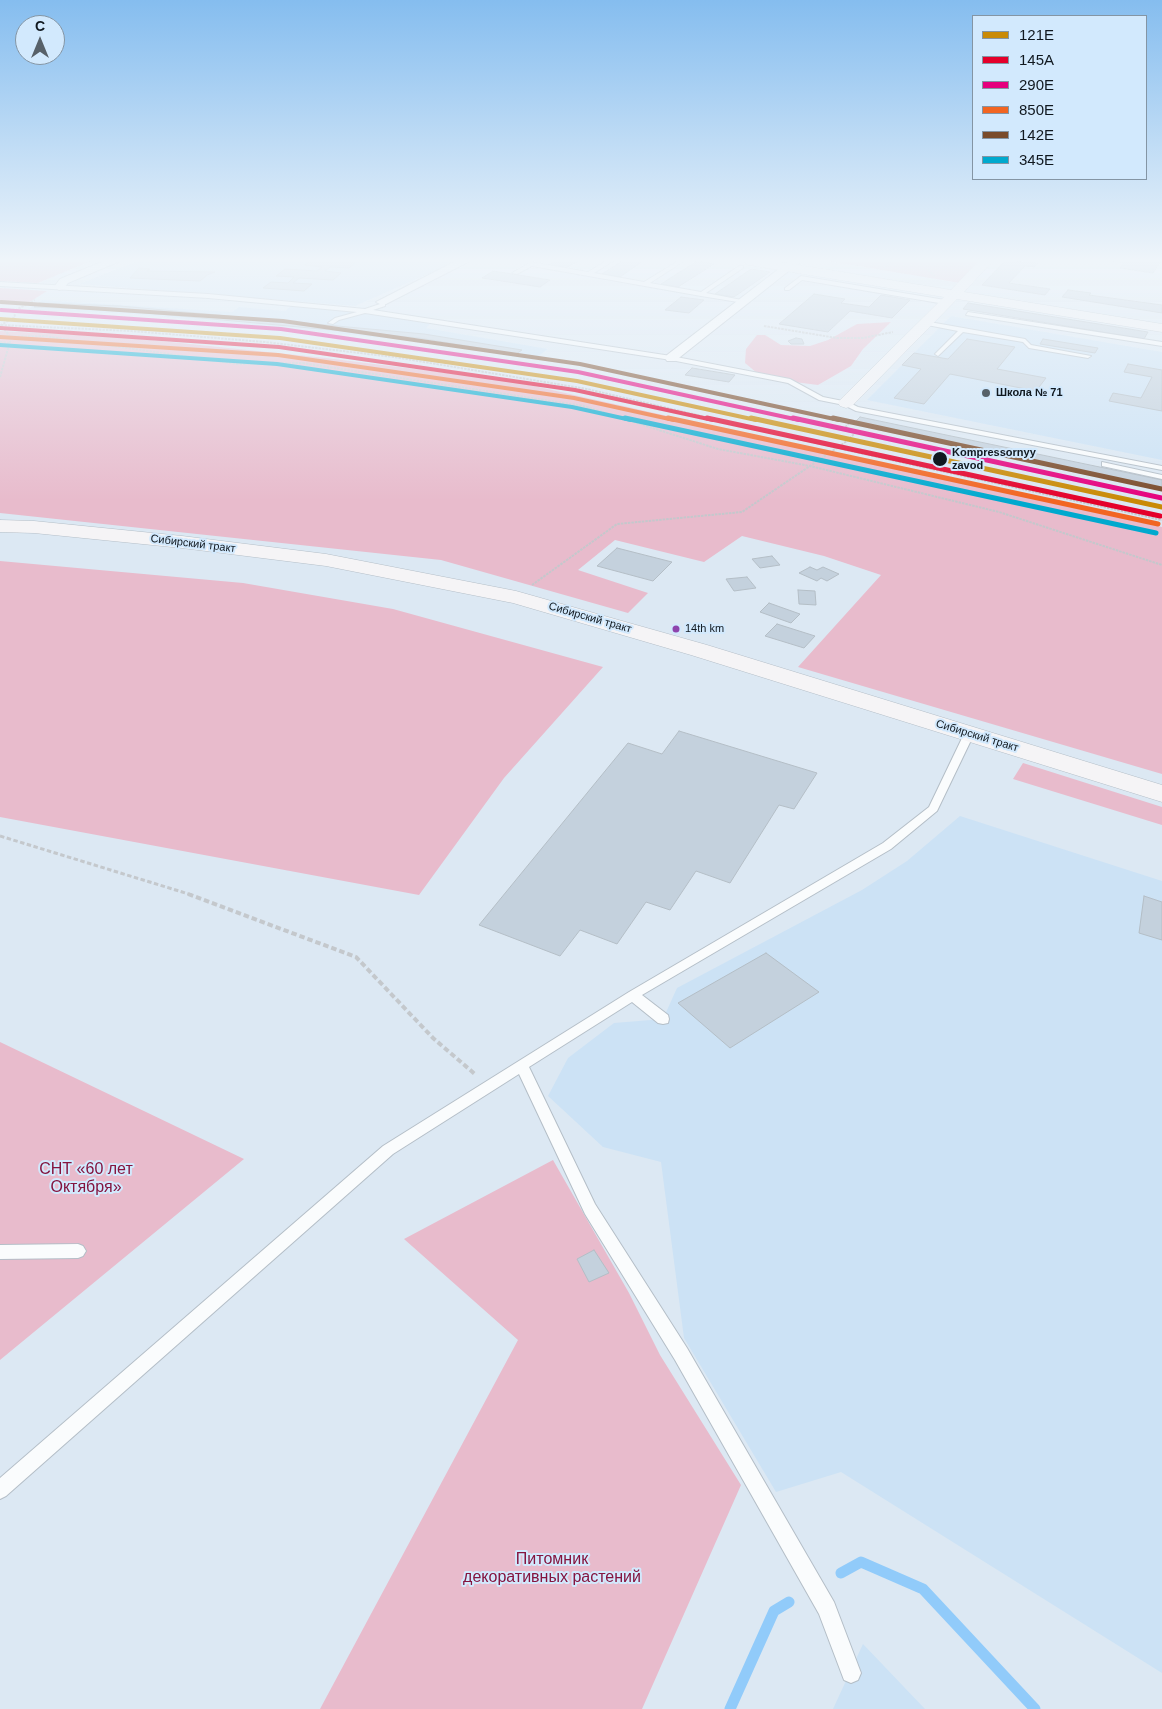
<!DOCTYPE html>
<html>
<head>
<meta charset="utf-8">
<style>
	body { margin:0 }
	#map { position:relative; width:1162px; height:1709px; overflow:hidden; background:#dce8f3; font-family:Arial,sans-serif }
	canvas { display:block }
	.legend { position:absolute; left:972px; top:15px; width:175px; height:165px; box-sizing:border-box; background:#d2e9fd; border:1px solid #8495a4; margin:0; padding:6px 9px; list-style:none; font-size:15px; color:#10181f }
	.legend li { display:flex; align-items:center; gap:10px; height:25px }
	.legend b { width:25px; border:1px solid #8495a4 }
	.north { position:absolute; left:15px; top:15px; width:50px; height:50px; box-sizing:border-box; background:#d2e9fd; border:1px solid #8495a4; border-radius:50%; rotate:0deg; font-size:14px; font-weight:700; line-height:20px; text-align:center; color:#10181f }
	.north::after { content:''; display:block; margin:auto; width:18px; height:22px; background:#576169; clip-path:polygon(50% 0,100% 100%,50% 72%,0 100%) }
</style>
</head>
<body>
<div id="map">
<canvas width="1162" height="1709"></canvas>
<ul class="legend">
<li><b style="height:6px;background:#c98a06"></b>121Е</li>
<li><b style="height:6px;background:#e4002b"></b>145А</li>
<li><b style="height:6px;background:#e5007d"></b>290Е</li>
<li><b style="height:6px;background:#f26522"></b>850Е</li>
<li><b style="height:6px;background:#7a4b2a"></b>142Е</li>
<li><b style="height:6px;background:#00a9ce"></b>345Е</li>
</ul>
<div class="north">С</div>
</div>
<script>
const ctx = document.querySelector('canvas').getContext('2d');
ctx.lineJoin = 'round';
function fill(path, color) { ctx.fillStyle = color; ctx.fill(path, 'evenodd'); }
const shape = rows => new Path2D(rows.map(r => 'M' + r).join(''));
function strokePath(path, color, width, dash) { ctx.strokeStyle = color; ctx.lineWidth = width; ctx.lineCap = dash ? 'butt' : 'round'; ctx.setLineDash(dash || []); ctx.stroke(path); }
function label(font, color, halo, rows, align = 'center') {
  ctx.font = font + ' Arial,sans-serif'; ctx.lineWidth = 4; ctx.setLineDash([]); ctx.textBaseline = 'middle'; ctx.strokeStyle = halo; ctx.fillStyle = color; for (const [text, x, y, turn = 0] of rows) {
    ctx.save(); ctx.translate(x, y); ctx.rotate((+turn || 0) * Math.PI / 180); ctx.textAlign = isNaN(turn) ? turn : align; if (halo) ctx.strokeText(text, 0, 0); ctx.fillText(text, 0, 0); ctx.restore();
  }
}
const built = shape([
	[137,261,458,261,355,306,79,284],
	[42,300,232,312,239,307,285,311,291,306,368,313,430,324,426,328,548,349,533,360,436,343,133,314,27,310],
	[951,316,1162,352,1162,460,867,400],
	[960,816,1162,881,1162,1673,841,1472,776,1492,684,1338,661,1162,603,1147,548,1096,568,1058,614,1023,663,1019,677,988,862,890,907,861],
	[863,1644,925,1709,833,1709]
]);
const green = shape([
	[0,261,91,261,38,283,0,281],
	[828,261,979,261,960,283],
	[0,288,47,291,25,305,0,304],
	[891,322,863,349,851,366,818,385,763,378,745,363,746,349,757,335,765,335,781,345,810,346,828,340,857,324],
	[0,331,122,337,326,358,512,381,1162,527,1162,774,798,667,881,575,824,556,742,536,704,562,615,540,578,570,648,593,628,613,441,560,0,513],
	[0,561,243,583,393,609,603,667,504,778,419,895,0,817],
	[1023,763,1162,807,1162,825,1013,779],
	[0,1042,244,1159,0,1360],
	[553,1160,629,1293,660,1355,741,1485,642,1709,320,1709,518,1340,404,1239]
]);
const stream = shape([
	[841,1573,861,1562,923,1589,1035,1709],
	[730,1709,774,1611,789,1602]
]);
const building = shape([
	[310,261,357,261,349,268,330,267,325,271,341,273,333,280,299,278,293,283,312,284,304,291,263,288,271,282,288,283,294,277,276,276,285,269,317,271,322,267,305,265,310,261],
	[556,261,578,261,566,268,549,265,556,261],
	[622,261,643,261,620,277,602,274,622,261],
	[697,261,714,264,678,287,661,284,697,261],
	[1005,261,1038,263,1034,267,1025,266,1009,283,1050,289,1045,295,982,285,1005,261],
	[1112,261,1161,261,1153,273,1120,268,1124,263,1112,261],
	[139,268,150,269,147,271,215,272,207,275,200,281,130,278,139,268],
	[751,269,770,272,734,297,715,294,751,269],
	[493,271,550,280,540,287,482,278,493,271],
	[1068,290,1091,293,1089,295,1162,305,1162,313,1062,297,1068,290],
	[814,294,845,299,841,303,869,307,881,295,910,300,892,318,850,311,828,332,779,324,814,294],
	[681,297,704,300,689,313,665,310,681,297],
	[39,303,120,306,424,334,522,350,516,354,419,338,114,310,34,307,39,303],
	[968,303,1148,332,1144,339,963,309,968,303],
	[796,338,802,339,804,344,791,344,788,341,796,338],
	[967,339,1015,347,997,369,1046,378,1036,391,950,374,924,404,894,398,921,369,902,365,914,353,948,359,967,339],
	[1043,339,1098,348,1095,353,1040,344,1043,339],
	[1128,364,1162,370,1162,411,1109,401,1113,393,1141,398,1152,377,1124,372,1128,364],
	[692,368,735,375,729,382,685,375,692,368],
	[860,417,1162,480,1162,488,855,422,860,417],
	[617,548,672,562,653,581,597,566,617,548],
	[772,556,780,565,760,568,752,559,772,556],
	[810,567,817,570,823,567,839,574,827,581,821,578,817,581,799,573,810,567],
	[747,577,756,588,734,591,726,579,747,577],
	[798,590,815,591,816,605,799,604,798,590],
	[769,603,800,614,791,623,760,612,769,603],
	[777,624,815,636,804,648,765,636,777,624],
	[679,731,817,773,794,809,779,805,730,883,696,871,670,910,646,902,617,944,580,930,560,956,479,925,628,743,662,754,679,731],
	[1144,896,1162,902,1162,940,1139,933,1144,896],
	[766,953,819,992,730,1048,678,1003,766,953],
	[594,1250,609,1273,589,1282,577,1259,594,1250]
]);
const pathFar2 = shape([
	[884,268,891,261],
	[928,270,935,276],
	[0,311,14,311],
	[1,325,131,331,265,342,394,357,587,389,837,448,1162,520],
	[764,326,837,338,863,338,893,332],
	[0,337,44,336,238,364,302,363,584,406,718,449,810,466,999,512,1162,565],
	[0,342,10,343],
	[0,377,11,338,1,325,15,317,14,311,35,300],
	[843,430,851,421],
	[532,585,617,524,742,512,847,441,855,433]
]);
const pathFar1 = shape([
	[0,836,192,895]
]);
const path = shape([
	[188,894,356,957,433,1038,476,1075]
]);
const lane = shape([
	[606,261,613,261,594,273,644,282,678,261,684,261,650,283,701,292,739,266,743,266,743,268,706,293,747,301,744,303,701,296,532,266,517,274,512,273,531,262,588,272,606,261],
	[801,276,945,300,948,302,945,304,802,280,789,290,785,290,785,288,801,276],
	[0,282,208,294,365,309,380,304,379,302,382,300,385,302,385,306,373,310,671,356,790,379,823,397,848,402,858,407,1162,466,1162,470,856,411,844,405,819,400,788,383,671,360,365,313,339,320,333,324,328,323,335,318,357,312,208,298,0,286,0,282],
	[968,312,1162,342,1162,346,966,315,968,312],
	[924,321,1025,339,1031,345,1091,356,1088,358,1029,348,1023,342,963,332,938,356,935,354,958,331,922,324,924,321],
	[1102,462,1162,475,1162,479,1102,466,1102,462],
	[969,731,974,734,937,811,891,849,642,995,668,1015,669,1019,668,1023,663,1024,658,1023,632,1002,529,1067,595,1204,687,1348,834,1602,861,1673,858,1680,851,1683,844,1680,819,1614,675,1360,585,1214,519,1074,393,1154,6,1496,0,1499,0,1478,383,1146,629,992,883,843,929,807,964,734,969,731],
	[78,1244,83,1246,86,1251,83,1256,78,1258,0,1259,0,1245,78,1244]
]);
const street = shape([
	[104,261,120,261,68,283,63,289,59,290,54,287,60,279,104,261],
	[456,261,470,261,386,304,382,305,376,302,456,261],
	[789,261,800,262,675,361,667,361,665,358,667,355,789,261]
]);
const secondary = shape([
	[742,261,775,261,951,290,979,261,993,261,964,292,1162,324,1162,332,957,299,852,406,846,408,840,406,838,403,840,400,944,297,748,265,742,261],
	[0,520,34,521,182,536,326,554,516,591,707,645,1162,785,1162,802,691,655,513,603,326,566,182,548,34,533,0,532,0,520]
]);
const rail1Far1 = shape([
	[0,319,280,338,577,381,756,420]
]);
const rail1 = shape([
	[751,418,1162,507]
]);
const rail2Far1 = shape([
	[0,328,279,347,575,390,713,420]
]);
const rail2 = shape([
	[707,418,1160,516]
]);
const rail3Far1 = shape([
	[1,310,281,329,578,372,799,420]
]);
const rail3 = shape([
	[793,418,1162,498]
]);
const rail4Far1 = shape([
	[0,337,278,355,574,398,674,420]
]);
const rail4 = shape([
	[668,418,1158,524]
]);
const rail5Far1 = shape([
	[1,302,283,321,580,364,839,420]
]);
const rail5 = shape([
	[833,418,1162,489]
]);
const rail6Far1 = shape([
	[0,345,277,364,572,407,631,420]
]);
const rail6 = shape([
	[625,418,1156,533]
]);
const markers = [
	[986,393,5,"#576169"],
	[940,459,8,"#10181f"],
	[676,629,4.5,"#8e44ad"]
];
const farPoinames = [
	["Школа № 71",996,393]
];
const farStopnames = [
	["Kompressornyy",952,453],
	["zavod",952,466]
];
const farStreetnames = [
	["Сибирский тракт",193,544,7],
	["Сибирский тракт",590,618,16],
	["Сибирский тракт",977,736,17]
];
const farBusnames = [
	["14th km",685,629]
];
const nearParknames = [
	["СНТ «60 лет",86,1170],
	["Октября»",86,1188],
	["Питомник",552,1560],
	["декоративных растений",552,1578]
];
fill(built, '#cce2f5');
fill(green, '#e8bbcc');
strokePath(stream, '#91cbfa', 11);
fill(building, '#c4d1dd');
strokePath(building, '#b4bec6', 1);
strokePath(lane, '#b4bec7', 2);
strokePath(street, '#b4bec7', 2);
strokePath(secondary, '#b4bec7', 1);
strokePath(pathFar2, '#c4c8cc', 2, [2.5, 1]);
strokePath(pathFar1, '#c4c8cc', 3, [4.5, 2.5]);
strokePath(path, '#c4c8cc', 4, [5.5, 3]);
fill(lane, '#fafcfd');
fill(street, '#fafcfd');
fill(secondary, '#f5f4f6');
strokePath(rail1Far1, '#c98a06', 4);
strokePath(rail1, '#c98a06', 5);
strokePath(rail2Far1, '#e4002b', 4);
strokePath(rail2, '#e4002b', 5);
strokePath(rail3Far1, '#e5007d', 4);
strokePath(rail3, '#e5007d', 5);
strokePath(rail4Far1, '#f26522', 4);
strokePath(rail4, '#f26522', 5);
strokePath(rail5Far1, '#7a4b2a', 4);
strokePath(rail5, '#7a4b2a', 5);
strokePath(rail6Far1, '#00a9ce', 4);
strokePath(rail6, '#00a9ce', 5);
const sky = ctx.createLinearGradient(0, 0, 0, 501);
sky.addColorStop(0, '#85bdef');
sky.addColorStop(0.52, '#eff5fa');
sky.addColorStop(1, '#eff5fa00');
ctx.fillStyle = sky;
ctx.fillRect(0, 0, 1162, 501);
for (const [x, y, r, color] of markers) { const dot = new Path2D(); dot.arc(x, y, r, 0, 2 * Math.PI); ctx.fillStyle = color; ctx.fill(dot); strokePath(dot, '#d2e9fd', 2); }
label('bold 11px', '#10181f', '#d2e9fd', farPoinames, 'left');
label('bold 11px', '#10181f', '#d2e9fd', farStopnames, 'left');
label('11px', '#10181f', '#d2e9fd', farStreetnames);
label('11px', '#10181f', '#d2e9fd', farBusnames, 'left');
label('16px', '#84143f', '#d2e9fd', nearParknames);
</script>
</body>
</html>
